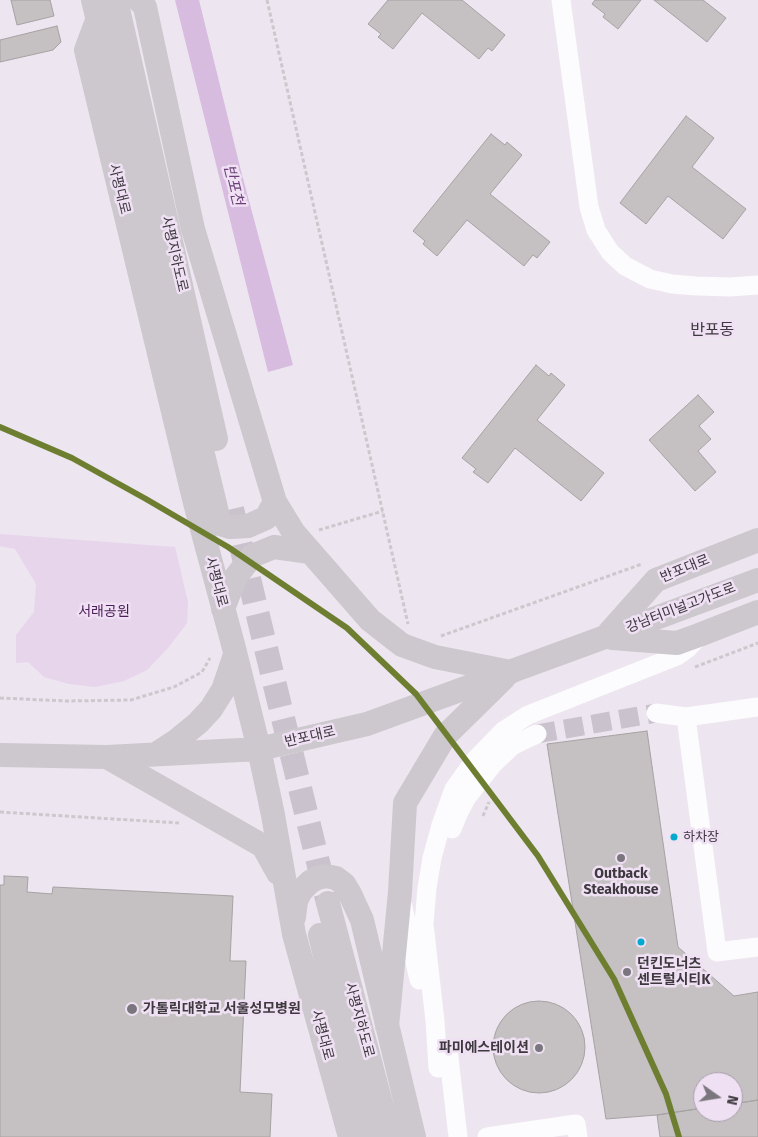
<!DOCTYPE html>
<html>
<head>
<meta charset="utf-8">
<style>
	body { margin:0 }
	#map { position:relative; width:758px; height:1137px; overflow:hidden; background:#ede5ef; font-family:"Fira Sans",sans-serif }
	canvas { display:block }
	.north { position:absolute; left:693px; top:1072px; width:50px; height:50px; box-sizing:border-box; background:#efe1f3; border:1px solid #a89dab; border-radius:50%; rotate:103deg; font-size:14px; font-weight:700; line-height:20px; text-align:center; color:#3e383f }
	.north::after { content:''; display:block; margin:auto; width:18px; height:22px; background:#7b757d; clip-path:polygon(50% 0,100% 100%,50% 72%,0 100%) }
</style>
</head>
<body>
<div id="map">
<canvas width="758" height="1137"></canvas>
<div class="north">N</div>
</div>
<script>
const ctx = document.querySelector('canvas').getContext('2d');
ctx.lineJoin = 'round';
function fill(path, color) { ctx.fillStyle = color; ctx.fill(path, 'evenodd'); }
const shape = rows => new Path2D(rows.map(r => 'M' + r).join(''));
function strokePath(path, color, width, dash) { ctx.strokeStyle = color; ctx.lineWidth = width; ctx.lineCap = dash ? 'butt' : 'round'; ctx.setLineDash(dash || []); ctx.stroke(path); }
function label(font, color, halo, rows, align = 'center') {
  ctx.font = font + ' "Fira Sans","Noto Sans KR",sans-serif'; ctx.lineWidth = 5; ctx.setLineDash([]); ctx.textBaseline = 'middle'; ctx.strokeStyle = halo; ctx.fillStyle = color; for (const [text, x, y, turn = 0] of rows) {
    ctx.save(); ctx.translate(x, y); ctx.rotate((+turn || 0) * Math.PI / 180); ctx.textAlign = isNaN(turn) ? turn : align; if (halo) ctx.strokeText(text, 0, 0); ctx.fillText(text, 0, 0); ctx.restore();
  }
}
const green = shape([
	[0,534,175,547,188,602,187,623,168,648,147,670,124,681,95,687,69,684,44,677,28,662,16,663,16,635,34,612,36,584,15,549,0,546]
]);
const water = shape([
	[175,0,199,0,241,171,293,365,268,372]
]);
const building = shape([
	[11,0,50,0,54,16,17,25,11,0],
	[388,0,462,0,505,35,492,51,488,48,479,59,422,13,393,49,378,37,381,34,368,24,388,0],
	[595,0,641,0,618,29,603,17,605,14,592,4,595,0],
	[654,0,703,0,726,18,707,42,654,0],
	[57,26,61,42,53,50,0,62,0,40,57,26],
	[686,116,714,138,692,167,746,209,723,239,668,196,646,224,620,203,686,116],
	[491,134,505,145,507,142,522,155,490,194,550,242,537,258,533,255,524,266,467,220,437,256,423,244,425,241,413,231,491,134],
	[536,365,549,376,551,373,565,385,537,420,604,473,581,501,515,448,488,483,473,472,476,469,462,458,536,365],
	[698,395,714,412,699,426,711,439,698,451,716,472,695,491,649,440,698,395],
	[647,731,678,947,734,996,758,992,758,1100,733,1104,733,1082,703,1082,703,1108,657,1115,606,1119,547,744,647,731],
	[4,876,28,877,27,892,52,894,53,887,233,896,230,961,246,961,240,1092,272,1094,270,1137,0,1137,0,885,4,885,4,876],
	'493 1047a46 46 0 1 1 92 0a46 46 0 1 1-92 0Z',
	[758,1100,758,1137,660,1137,657,1115,703,1108,703,1112,733,1112,733,1104,758,1100]
]);
const minorTunnel = shape([
	[537,734,656,713]
]);
const majorTunnel = shape([
	[232,509,328,903]
]);
const path = shape([
	[267,0,408,624],
	[319,530,383,511],
	[441,636,642,564],
	[695,667,758,643],
	[0,698,67,701,131,700,174,687,202,672,210,658],
	[0,812,179,823],
	[483,816,489,802]
]);
const minor = shape([
	[561,0,589,207,596,230,610,252,625,266,650,279,672,284,696,286,730,287,758,285],
	[656,713,686,717,758,707],
	[686,717,717,952,758,947],
	[452,829,459,812,467,797,493,764,512,746,526,739,537,734],
	[403,907,419,980],
	[448,1049,458,1137],
	[438,1068,435,1021,424,924,427,888,432,858,441,825,454,789,474,761,503,731,528,715,677,656,688,648,698,637],
	[487,1137,576,1124,578,1137]
]);
const major = shape([
	[93,0,217,512],
	[116,0,216,439],
	[139,0,145,7,193,229,275,502,294,533,370,620,402,645,435,657,511,672],
	[98,18,86,50,195,503,234,648,259,749,273,815,294,934,350,1137],
	[201,510,210,521,230,527,248,526,266,518,275,502],
	[223,609,235,578,252,556,274,547,310,552],
	[608,634,656,580,758,540],
	[612,638,677,643,699,635,758,612],
	[156,754,176,741,198,723,211,709,223,690,235,655],
	[0,755,107,757,259,749,367,724,605,637,758,580],
	[107,757,263,846,278,873],
	[328,903,390,1137],
	[294,917,296,901,301,891,310,882,317,878,326,876,336,878,344,884,350,894,362,920,414,1137],
	[320,935,369,1137],
	[387,1026,400,892,405,803,445,736,504,678]
]);
const metro1 = shape([
	[0,427,72,458,146,499,228,547,347,628,416,694,538,856,614,979,666,1094,679,1137]
]);
const markers = [
	[674,837,4.5,"#00a9ce"],
	[621,858,5,"#7b757d"],
	[641,942,4.5,"#00a9ce"],
	[627,972,5,"#7b757d"],
	[132,1009,6,"#7b757d"],
	[539,1048,5,"#7b757d"]
];
const busNames = [
	["하차장",683,837]
];
const streetNames = [
	["사평대로",119,189,76],
	["사평지하도로",174,254,77],
	["반포대로",685,569,-22],
	["사평대로",216,582,75],
	["강남터미널고가도로",681,608,-21],
	["반포대로",310,737,-13],
	["사평지하도로",359,1020,75],
	["사평대로",322,1035,75]
];
const parkNames = [
	["서래공원",104,612]
];
const poiNames = [
	["Outback",621,874,"center"],
	["Steakhouse",621,890,"center"],
	["던킨도너츠",637,964],
	["센트럴시티K",637,980],
	["가톨릭대학교 서울성모병원",143,1009],
	["파미에스테이션",529,1048,"right"]
];
const waterNames = [
	["반포천",233,185,76]
];
const quarterNames = [
	["반포동",712,331]
];
fill(green, '#e7d5ec');
fill(water, '#d7bcdf');
fill(building, '#c5c1c2');
strokePath(building, '#a6a2a3', 1);
strokePath(minorTunnel, '#cac2cc', 19, [19, 9]);
strokePath(majorTunnel, '#cac2cc', 24, [24, 12]);
strokePath(path, '#cdc8cd', 3, [4, 2.5]);
strokePath(minor, '#fcfbfd', 19);
strokePath(major, '#ccc8ce', 24);
strokePath(metro1, '#6e7e31', 6);
for (const [x, y, r, color] of markers) { const dot = new Path2D(); dot.arc(x, y, r, 0, 2 * Math.PI); ctx.fillStyle = color; ctx.fill(dot); strokePath(dot, '#efe1f3', 2); }
label('13px', '#3e383f', '#efe1f3', busNames, 'left');
label('14px', '#3e383f', '#efe1f3', streetNames);
label('14px', '#4b1f57', '#efe1f3', parkNames);
label('bold 14px', '#3e383f', '#efe1f3', poiNames, 'left');
label('italic 15px', '#6c3f78', '#efe1f3', waterNames);
label('16px', '#3e383f', '#efe1f3', quarterNames);
</script>
</body>
</html>
